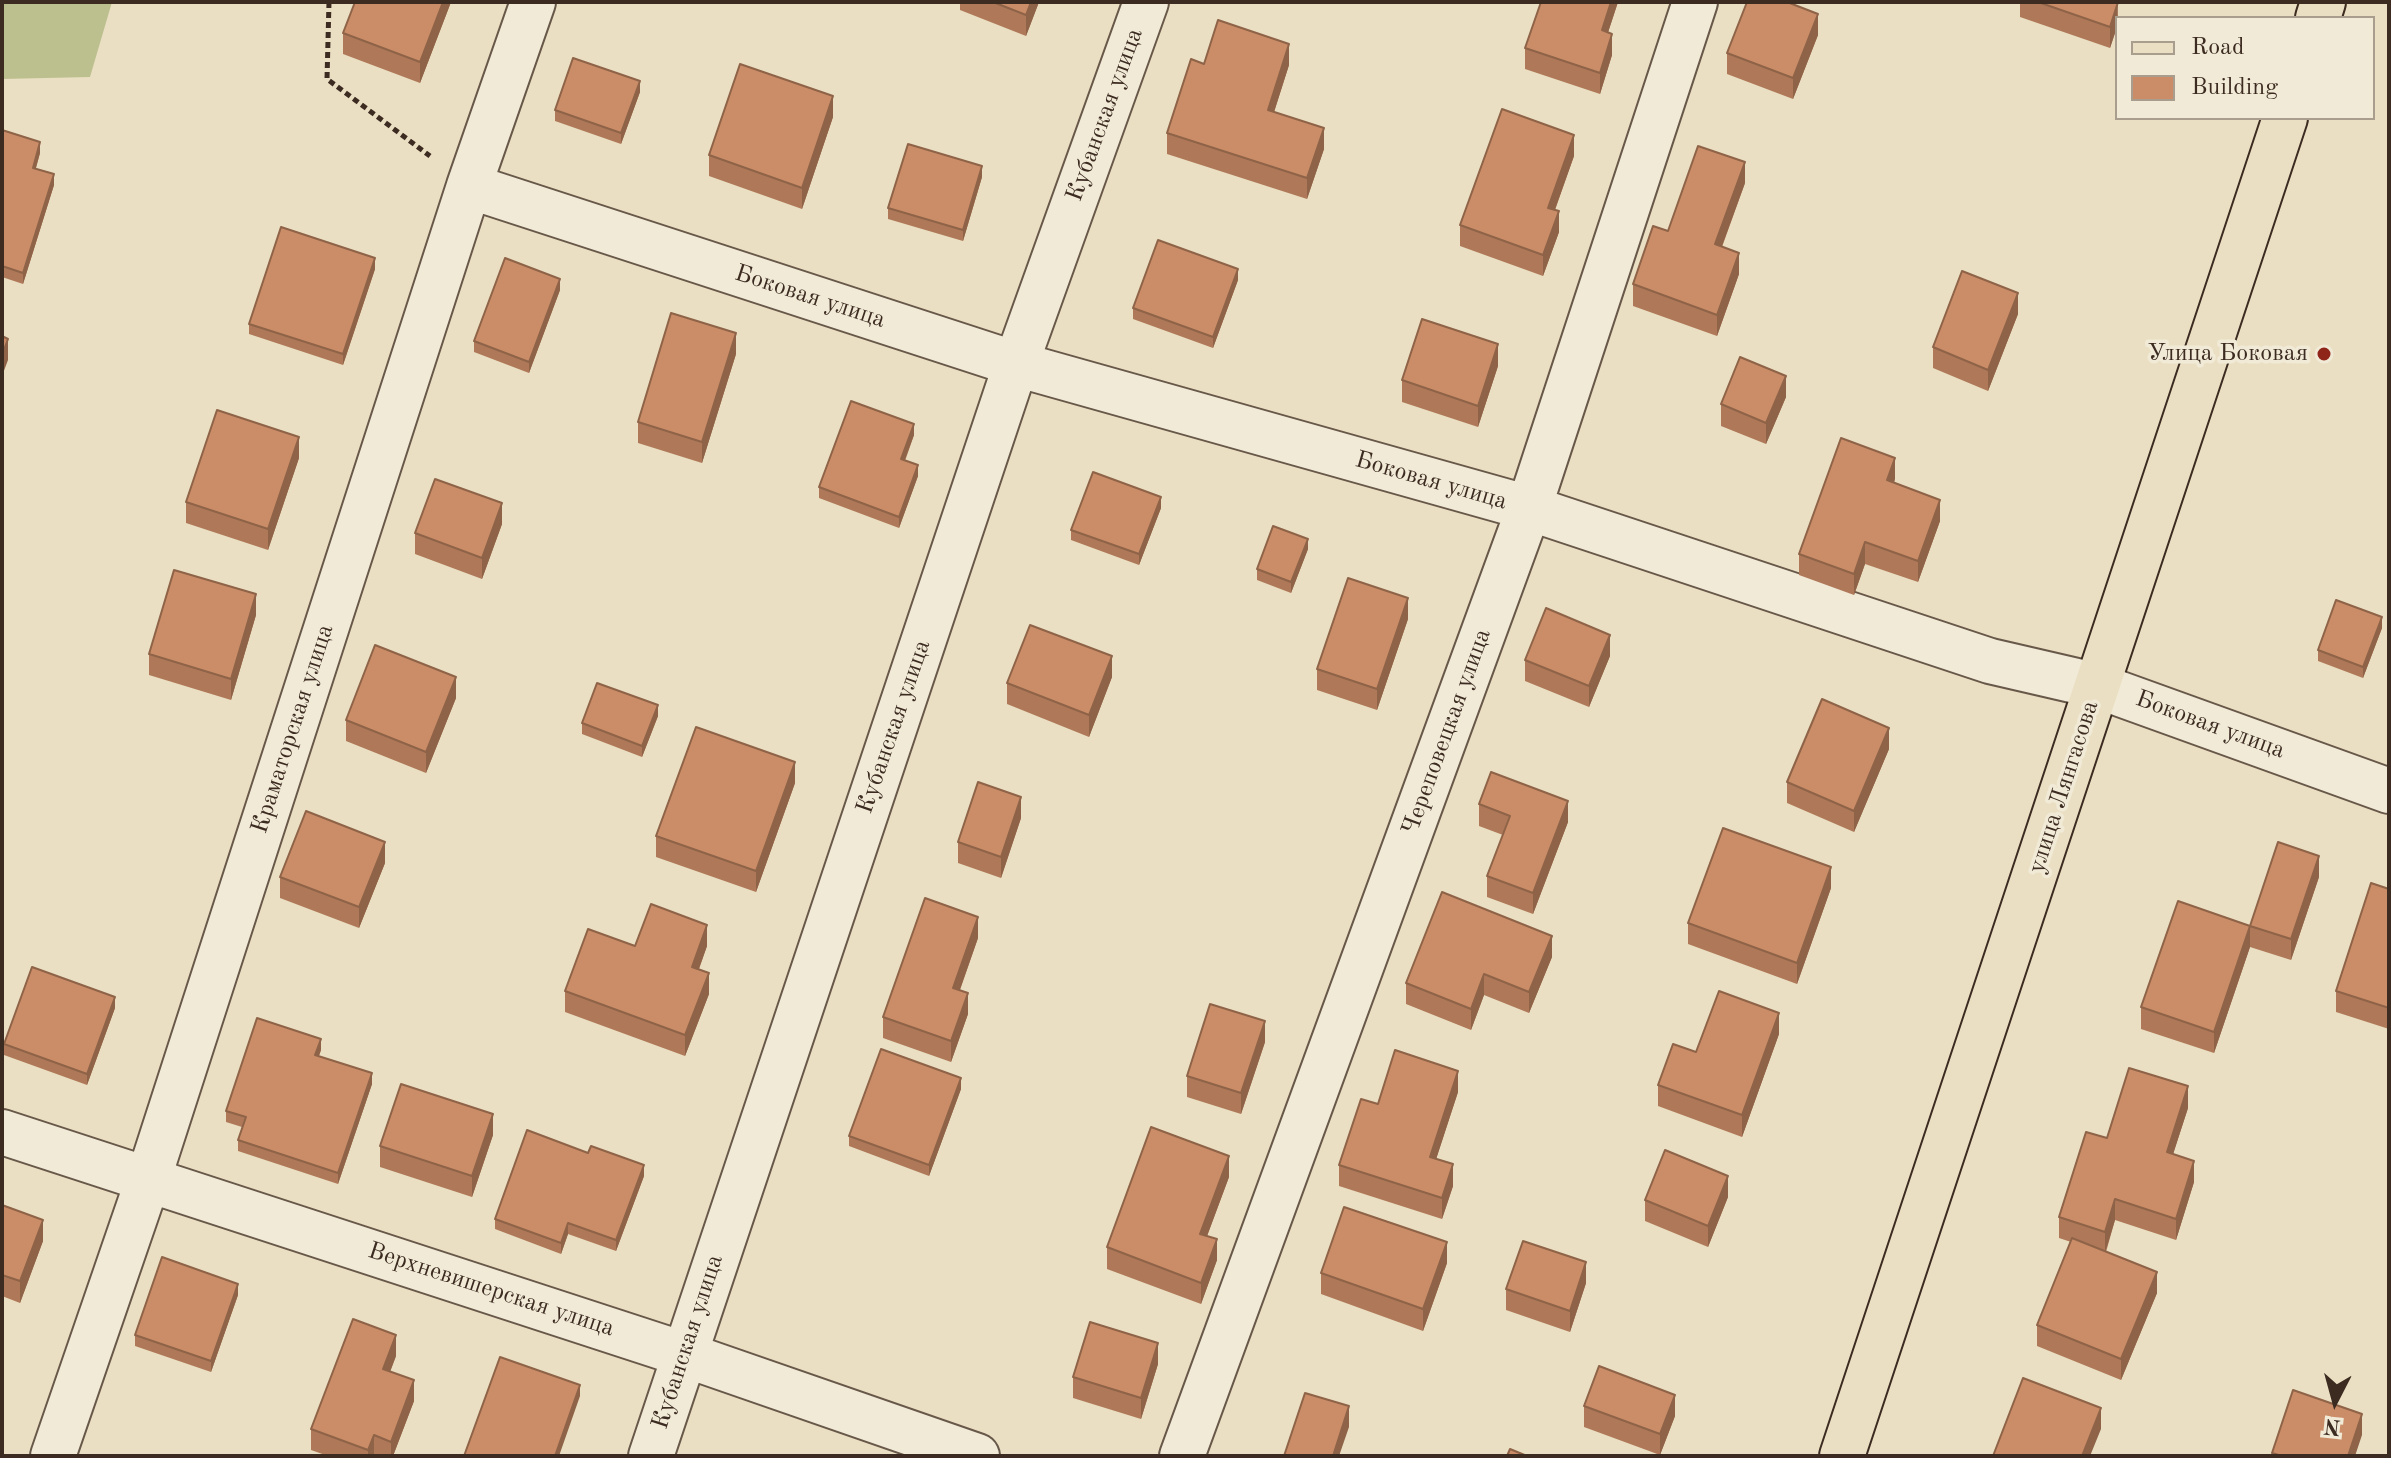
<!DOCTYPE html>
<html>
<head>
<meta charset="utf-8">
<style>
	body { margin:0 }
	#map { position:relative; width:2391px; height:1458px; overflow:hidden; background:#eadfc2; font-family:"Old Standard TT",serif }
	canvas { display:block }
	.frame { position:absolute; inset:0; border:4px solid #3c2b21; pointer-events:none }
	.legend { position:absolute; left:2115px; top:16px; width:260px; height:104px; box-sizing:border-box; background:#f1ead7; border:2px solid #a99e8e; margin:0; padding:10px 14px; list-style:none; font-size:24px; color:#3c2b21 }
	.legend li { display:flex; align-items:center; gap:16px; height:40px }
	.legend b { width:40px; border:2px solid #a99e8e }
	.north { position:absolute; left:2295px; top:1362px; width:80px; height:80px; -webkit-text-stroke:6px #f1ead7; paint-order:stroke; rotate:186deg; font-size:22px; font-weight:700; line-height:32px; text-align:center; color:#3c2b21 }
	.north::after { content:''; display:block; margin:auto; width:28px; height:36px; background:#3c2b21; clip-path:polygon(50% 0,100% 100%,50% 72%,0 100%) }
</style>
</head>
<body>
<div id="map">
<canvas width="2391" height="1458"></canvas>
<div class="frame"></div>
<ul class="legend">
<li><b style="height:10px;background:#eadfc2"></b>Road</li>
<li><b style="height:22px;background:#cb8d67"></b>Building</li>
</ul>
<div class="north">N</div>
</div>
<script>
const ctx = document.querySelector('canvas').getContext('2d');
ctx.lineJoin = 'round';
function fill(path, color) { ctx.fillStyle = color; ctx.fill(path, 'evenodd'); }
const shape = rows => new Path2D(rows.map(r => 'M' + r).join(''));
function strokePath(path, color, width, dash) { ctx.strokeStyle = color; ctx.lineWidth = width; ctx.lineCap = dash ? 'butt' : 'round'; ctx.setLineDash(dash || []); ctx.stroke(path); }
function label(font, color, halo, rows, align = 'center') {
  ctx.font = font + ' "Old Standard TT",serif'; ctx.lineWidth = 7; ctx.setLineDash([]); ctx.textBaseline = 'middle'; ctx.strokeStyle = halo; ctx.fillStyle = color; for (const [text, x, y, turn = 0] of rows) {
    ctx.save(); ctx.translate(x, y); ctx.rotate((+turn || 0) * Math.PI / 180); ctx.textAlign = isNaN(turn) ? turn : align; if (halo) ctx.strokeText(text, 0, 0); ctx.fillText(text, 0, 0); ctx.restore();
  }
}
const green = shape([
	[2,2,112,2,90,77,2,79]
]);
const path = shape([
	[329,2,327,79,430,156]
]);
const minor = shape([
	[469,186,1016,364,1529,508,1990,661,2098,686,2389,791],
	[2,1132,683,1354,977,1456],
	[53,1456,149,1177,469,186,533,2],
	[651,1456,1016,364,1146,2],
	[1182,1456,1529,508,1695,2]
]);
const major = shape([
	[2318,18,2323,2],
	[1842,1456,2285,118]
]);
const wall = shape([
	[451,2,420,83,343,54,343,33],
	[960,2,1039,2,1026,36,960,10],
	[1618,2,1608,32,1612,55,1600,94,1525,69,1525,48],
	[2020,2,2117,2,2118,18,2117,18,2117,27,2110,48,2020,17],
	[1818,35,1793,99,1727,74,1727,53],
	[1204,64,1289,65,1274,112,1324,149,1307,199,1167,154,1167,133],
	[640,92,621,144,555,121,555,110],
	[833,117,802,209,709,176,709,155],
	[2,130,40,153,36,168,54,185,23,284,2,277],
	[1574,156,1555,210,1559,232,1543,276,1460,246,1460,225],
	[982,177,963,241,888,219,888,208],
	[1745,183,1722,247,1739,274,1717,336,1633,306,1633,284,1668,231],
	[375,269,343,365,249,334,249,324],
	[1238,280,1213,348,1133,319,1133,308],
	[560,290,529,373,474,352,474,341],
	[2018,314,1988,391,1933,368,1933,347],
	[736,354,702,463,638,443,638,422],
	[1498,366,1478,427,1402,402,1402,380],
	[1786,397,1766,444,1721,426,1721,404],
	[914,435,905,461,918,476,899,528,819,498,819,487],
	[299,458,268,550,186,523,186,502],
	[1895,479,1894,483,1940,521,1918,582,1865,564,1854,595,1799,575,1799,554],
	[1161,508,1139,565,1071,540,1071,530],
	[502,524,482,579,415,554,415,533],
	[1308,549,1291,593,1257,580,1257,569],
	[256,615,231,700,149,675,149,654],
	[1408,619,1377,710,1317,690,1317,669],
	[2382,628,2363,678,2318,661,2318,650],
	[1610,656,1589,707,1525,681,1525,660],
	[1112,677,1089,737,1007,704,1007,683],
	[456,698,426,773,346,741,346,720],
	[658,716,642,757,582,734,582,723],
	[1889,749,1854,832,1787,803,1787,782],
	[795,783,756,892,656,857,656,836],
	[1479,804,1568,822,1533,914,1487,897,1487,876,1503,835,1479,826],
	[1021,818,1001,878,958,863,958,842],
	[385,863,359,928,280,898,280,877],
	[2319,877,2291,960,2250,947,2250,926],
	[1831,888,1797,984,1688,944,1688,923],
	[2389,889,2389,1029,2336,1012,2336,991],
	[978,938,960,990,968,1014,951,1062,883,1038,883,1017],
	[635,946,707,946,699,969,709,994,685,1056,565,1012,565,991],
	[2250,947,2214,1053,2141,1029,2141,1007],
	[1552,957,1529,1013,1484,995,1471,1030,1406,1004,1406,983],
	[115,1008,87,1085,4,1055,4,1044],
	[1779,1034,1742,1137,1658,1106,1658,1085,1696,1052],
	[1265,1042,1241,1114,1187,1097,1187,1076],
	[321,1050,319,1056,372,1084,338,1184,238,1151,238,1140,242,1127,226,1122,226,1111],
	[961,1089,929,1176,849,1146,849,1136],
	[1458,1092,1436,1159,1453,1186,1442,1219,1339,1186,1339,1165,1378,1104],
	[2188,1108,2173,1154,2194,1182,2176,1240,2115,1220,2106,1252,2157,1293,2121,1380,2037,1346,2037,1325,2071,1242,2059,1238,2059,1217,2107,1138],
	[493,1135,472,1197,380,1167,380,1146],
	[644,1176,616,1251,568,1234,561,1254,495,1229,495,1219],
	[1229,1177,1207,1236,1217,1260,1201,1304,1107,1269,1107,1247],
	[1728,1197,1708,1247,1645,1221,1645,1200],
	[2,1205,43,1241,20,1303,2,1296],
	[1447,1263,1423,1331,1321,1294,1321,1273],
	[1586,1283,1570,1332,1506,1310,1506,1289],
	[238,1295,211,1372,135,1346,135,1335],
	[396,1356,390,1372,414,1401,393,1456,328,1456,311,1450,311,1429],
	[1158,1364,1141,1419,1073,1398,1073,1377],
	[1584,1406,1675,1416,1660,1455,1584,1427]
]);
const shadedWall = shape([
	[443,2,451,2,420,83,420,62],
	[1031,2,1039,2,1026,36,1026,15],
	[1611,2,1618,2,1602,51,1602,30],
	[2118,2,2117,27,2110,48,2110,27],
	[1818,14,1818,35,1793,99,1793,78],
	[1612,34,1612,55,1600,94,1600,73],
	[1289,44,1289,65,1268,131,1268,110],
	[640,81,640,92,621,144,621,133],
	[833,96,833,117,802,209,802,188],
	[1324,128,1324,149,1307,199,1307,178],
	[1574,135,1574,156,1548,229,1548,208],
	[40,142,40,153,33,178,33,168],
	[1745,162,1745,183,1715,265,1715,244],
	[982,166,982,177,963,241,963,230],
	[54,174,54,185,23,284,23,273],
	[1559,211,1559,232,1543,276,1543,255],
	[1739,253,1739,274,1717,336,1717,315],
	[375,258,375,269,343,365,343,354],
	[1238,269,1238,280,1213,348,1213,337],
	[560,279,560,290,529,373,529,362],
	[2018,293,2018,314,1988,391,1988,370],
	[736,333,736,354,702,463,702,442],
	[8,339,8,360,2,376,2,355],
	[1498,344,1498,366,1478,427,1478,406],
	[1786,376,1786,397,1766,444,1766,423],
	[914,424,914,435,901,470,901,459],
	[299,437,299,458,268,550,268,529],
	[1895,458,1895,479,1887,501,1887,480],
	[918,465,918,476,899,528,899,517],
	[1161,497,1161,508,1139,565,1139,554],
	[1940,500,1940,521,1918,582,1918,561],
	[502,503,502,524,482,579,482,558],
	[1308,539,1308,549,1291,593,1291,582],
	[1865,542,1865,564,1854,595,1854,574],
	[256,594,256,615,231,700,231,679],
	[1408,598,1408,619,1377,710,1377,689],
	[2382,617,2382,628,2363,678,2363,667],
	[1610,635,1610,656,1589,707,1589,686],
	[1112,656,1112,677,1089,737,1089,715],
	[456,677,456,698,426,773,426,752],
	[658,705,658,716,642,757,642,746],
	[1889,728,1889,749,1854,832,1854,811],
	[795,762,795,783,756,892,756,871],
	[1021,797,1021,818,1001,878,1001,857],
	[1568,801,1568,822,1533,914,1533,893],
	[385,842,385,863,359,928,359,907],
	[2319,856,2319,877,2291,960,2291,939],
	[1831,867,1831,888,1797,984,1797,963],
	[978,917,978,938,953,1009,953,988],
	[707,925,707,946,692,988,692,967],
	[2250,926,2250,947,2214,1053,2214,1032],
	[1552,936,1552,957,1529,1013,1529,992],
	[709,973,709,994,685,1056,685,1035],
	[1484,974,1484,995,1471,1030,1471,1009],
	[968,993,968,1014,951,1062,951,1041],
	[115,997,115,1008,87,1085,87,1074],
	[1779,1013,1779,1034,1742,1137,1742,1115],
	[1265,1021,1265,1042,1241,1114,1241,1093],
	[321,1039,321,1050,315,1066,315,1055],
	[1458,1071,1458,1092,1430,1178,1430,1157],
	[372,1073,372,1084,338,1184,338,1173],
	[961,1078,961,1089,929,1176,929,1165],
	[2188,1086,2188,1108,2167,1173,2167,1152],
	[493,1114,493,1135,472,1197,472,1176],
	[1229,1156,1229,1177,1200,1255,1200,1234],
	[2194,1161,2194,1182,2176,1240,2176,1219],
	[1453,1164,1453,1186,1442,1219,1442,1198],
	[644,1165,644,1176,616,1251,616,1240],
	[1728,1176,1728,1197,1708,1247,1708,1226],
	[2115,1199,2115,1220,2105,1253,2105,1232],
	[43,1220,43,1241,20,1303,20,1281],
	[568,1223,568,1234,561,1254,561,1243],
	[1217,1239,1217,1260,1201,1304,1201,1283],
	[1447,1242,1447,1263,1423,1331,1423,1309],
	[1586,1262,1586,1283,1570,1332,1570,1311],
	[2157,1272,2157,1293,2121,1380,2121,1359],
	[238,1284,238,1295,211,1372,211,1361],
	[396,1335,396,1356,383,1390,383,1369],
	[1158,1343,1158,1364,1141,1419,1141,1398],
	[414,1380,414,1401,393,1456,391,1456,391,1442],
	[580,1385,580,1396,559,1456,555,1456],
	[1675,1395,1675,1416,1660,1455,1660,1434],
	[1349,1406,1349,1427,1339,1456,1333,1456],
	[2101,1408,2101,1429,2090,1456,2082,1456],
	[2362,1414,2362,1435,2355,1456,2348,1456],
	[374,1435,374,1456,368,1456,368,1450]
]);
const building = shape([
	[355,2,443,2,420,62,343,33,355,2],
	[993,2,1031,2,1026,15,993,2],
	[1541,2,1611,2,1602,30,1612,34,1600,73,1525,48,1541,2],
	[1747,2,1787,2,1818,14,1793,78,1727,53,1747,2],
	[2038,2,2118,2,2110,27,2038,2],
	[1218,20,1289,44,1268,110,1324,128,1307,178,1167,133,1191,59,1204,64,1218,20],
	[573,58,640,81,621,133,555,110,573,58],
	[740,64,833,96,802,188,709,155,740,64],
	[1502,109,1574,135,1548,208,1559,211,1543,255,1460,225,1502,109],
	[2,130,40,142,33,168,54,174,23,273,2,266,2,130],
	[908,144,982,166,963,230,888,208,908,144],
	[1698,146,1745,162,1715,244,1739,253,1717,315,1633,284,1653,226,1668,231,1698,146],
	[281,227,375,258,343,354,249,324,281,227],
	[1158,240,1238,269,1213,337,1133,308,1158,240],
	[505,258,560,279,529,362,474,341,505,258],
	[1962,271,2018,293,1988,370,1933,347,1962,271],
	[671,313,736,333,702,442,638,422,671,313],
	[1422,319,1498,344,1478,406,1402,380,1422,319],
	[2,336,8,339,2,355,2,336],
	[1740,357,1786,376,1766,423,1721,404,1740,357],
	[851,401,914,424,901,459,918,465,899,517,819,487,851,401],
	[217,410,299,437,268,529,186,502,217,410],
	[1841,438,1895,458,1887,480,1940,500,1918,561,1865,542,1854,574,1799,554,1841,438],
	[1093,472,1161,497,1139,554,1071,530,1093,472],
	[435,479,502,503,482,558,415,533,435,479],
	[1273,526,1308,539,1291,582,1257,569,1273,526],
	[174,570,256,594,231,679,149,654,174,570],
	[1348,578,1408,598,1377,689,1317,669,1348,578],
	[2336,600,2382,617,2363,667,2318,650,2336,600],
	[1546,608,1610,635,1589,686,1525,660,1546,608],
	[1030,625,1112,656,1089,715,1007,683,1030,625],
	[375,645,456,677,426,752,346,720,375,645],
	[597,683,658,705,642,746,582,723,597,683],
	[1822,699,1889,728,1854,811,1787,782,1822,699],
	[696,727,795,762,756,871,656,836,696,727],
	[1491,772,1568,801,1533,893,1487,876,1510,816,1479,804,1491,772],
	[978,782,1021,797,1001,857,958,842,978,782],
	[306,811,385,842,359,907,280,877,306,811],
	[1723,828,1831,867,1797,963,1688,923,1723,828],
	[2278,842,2319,856,2291,939,2250,926,2278,842],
	[2371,883,2389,889,2389,1008,2336,991,2371,883],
	[1442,892,1552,936,1529,992,1484,974,1471,1009,1406,983,1442,892],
	[925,898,978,917,953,988,968,993,951,1041,883,1017,925,898],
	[2178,901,2250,926,2214,1032,2141,1007,2178,901],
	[651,904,707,925,692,967,709,973,685,1035,565,991,588,929,635,946,651,904],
	[32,967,115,997,87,1074,4,1044,32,967],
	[1719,991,1779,1013,1742,1115,1658,1085,1673,1044,1696,1052,1719,991],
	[1210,1004,1265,1021,1241,1093,1187,1076,1210,1004],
	[257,1018,321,1039,315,1055,372,1073,338,1173,238,1140,246,1117,226,1111,257,1018],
	[881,1049,961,1078,929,1165,849,1136,881,1049],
	[1395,1050,1458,1071,1430,1157,1453,1164,1442,1198,1339,1165,1361,1099,1378,1104,1395,1050],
	[2129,1068,2188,1086,2167,1152,2194,1161,2176,1219,2115,1199,2105,1232,2059,1217,2086,1132,2107,1138,2129,1068],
	[401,1084,493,1114,472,1176,380,1146,401,1084],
	[1151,1127,1229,1156,1200,1234,1217,1239,1201,1283,1107,1247,1151,1127],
	[527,1130,588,1153,591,1146,644,1165,616,1240,568,1223,561,1243,495,1219,527,1130],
	[1665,1150,1728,1176,1708,1226,1645,1200,1665,1150],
	[2,1205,43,1220,20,1281,2,1275,2,1205],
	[1344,1207,1447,1242,1423,1309,1321,1273,1344,1207],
	[2072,1238,2157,1272,2121,1359,2037,1325,2072,1238],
	[1523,1241,1586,1262,1570,1311,1506,1289,1523,1241],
	[162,1257,238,1284,211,1361,135,1335,162,1257],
	[353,1319,396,1335,383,1369,414,1380,391,1442,374,1435,368,1450,311,1429,353,1319],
	[1090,1322,1158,1343,1141,1398,1073,1377,1090,1322],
	[500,1357,580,1385,555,1456,464,1456,500,1357],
	[1599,1366,1675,1395,1660,1434,1584,1406,1599,1366],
	[2023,1378,2101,1408,2082,1456,1993,1456,2023,1378],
	[2293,1390,2362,1414,2348,1456,2282,1456,2272,1453,2293,1390],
	[1305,1393,1349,1406,1333,1456,1284,1456,1305,1393],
	[1510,1449,1527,1456,1507,1456,1510,1449]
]);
const markers = [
	[2324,354,8,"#8f2418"]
];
const streetNames = [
	["Кубанская улица",1105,115,-70],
	["Боковая улица",810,297,18],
	["Боковая улица",1431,481,16],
	["Боковая улица",2210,725,20],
	["Кубанская улица",894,727,-71],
	["Краматорская улица",293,729,-72],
	["Череповецкая улица",1447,732,-70],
	["улица Лянгасова",2064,787,-72],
	["Верхневишерская улица",491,1290,18],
	["Кубанская улица",688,1342,-72]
];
const poiNames = [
	["Улица Боковая",2308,354]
];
fill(green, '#bcc08f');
strokePath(minor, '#685849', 48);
strokePath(major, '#3c2b21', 48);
strokePath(path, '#3c2b21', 5, [6, 4]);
strokePath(minor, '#f1ead7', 44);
strokePath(major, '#eadfc2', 44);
fill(wall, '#af7959');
fill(shadedWall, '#8e6348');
fill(building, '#cb8d67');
strokePath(building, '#8e6348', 2);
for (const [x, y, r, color] of markers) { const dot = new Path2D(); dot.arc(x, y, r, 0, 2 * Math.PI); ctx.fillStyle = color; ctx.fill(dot); strokePath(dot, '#f1ead7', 3); }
label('24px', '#3c2b21', '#f1ead7', streetNames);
label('24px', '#3c2b21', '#f1ead7', poiNames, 'right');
</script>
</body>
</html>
